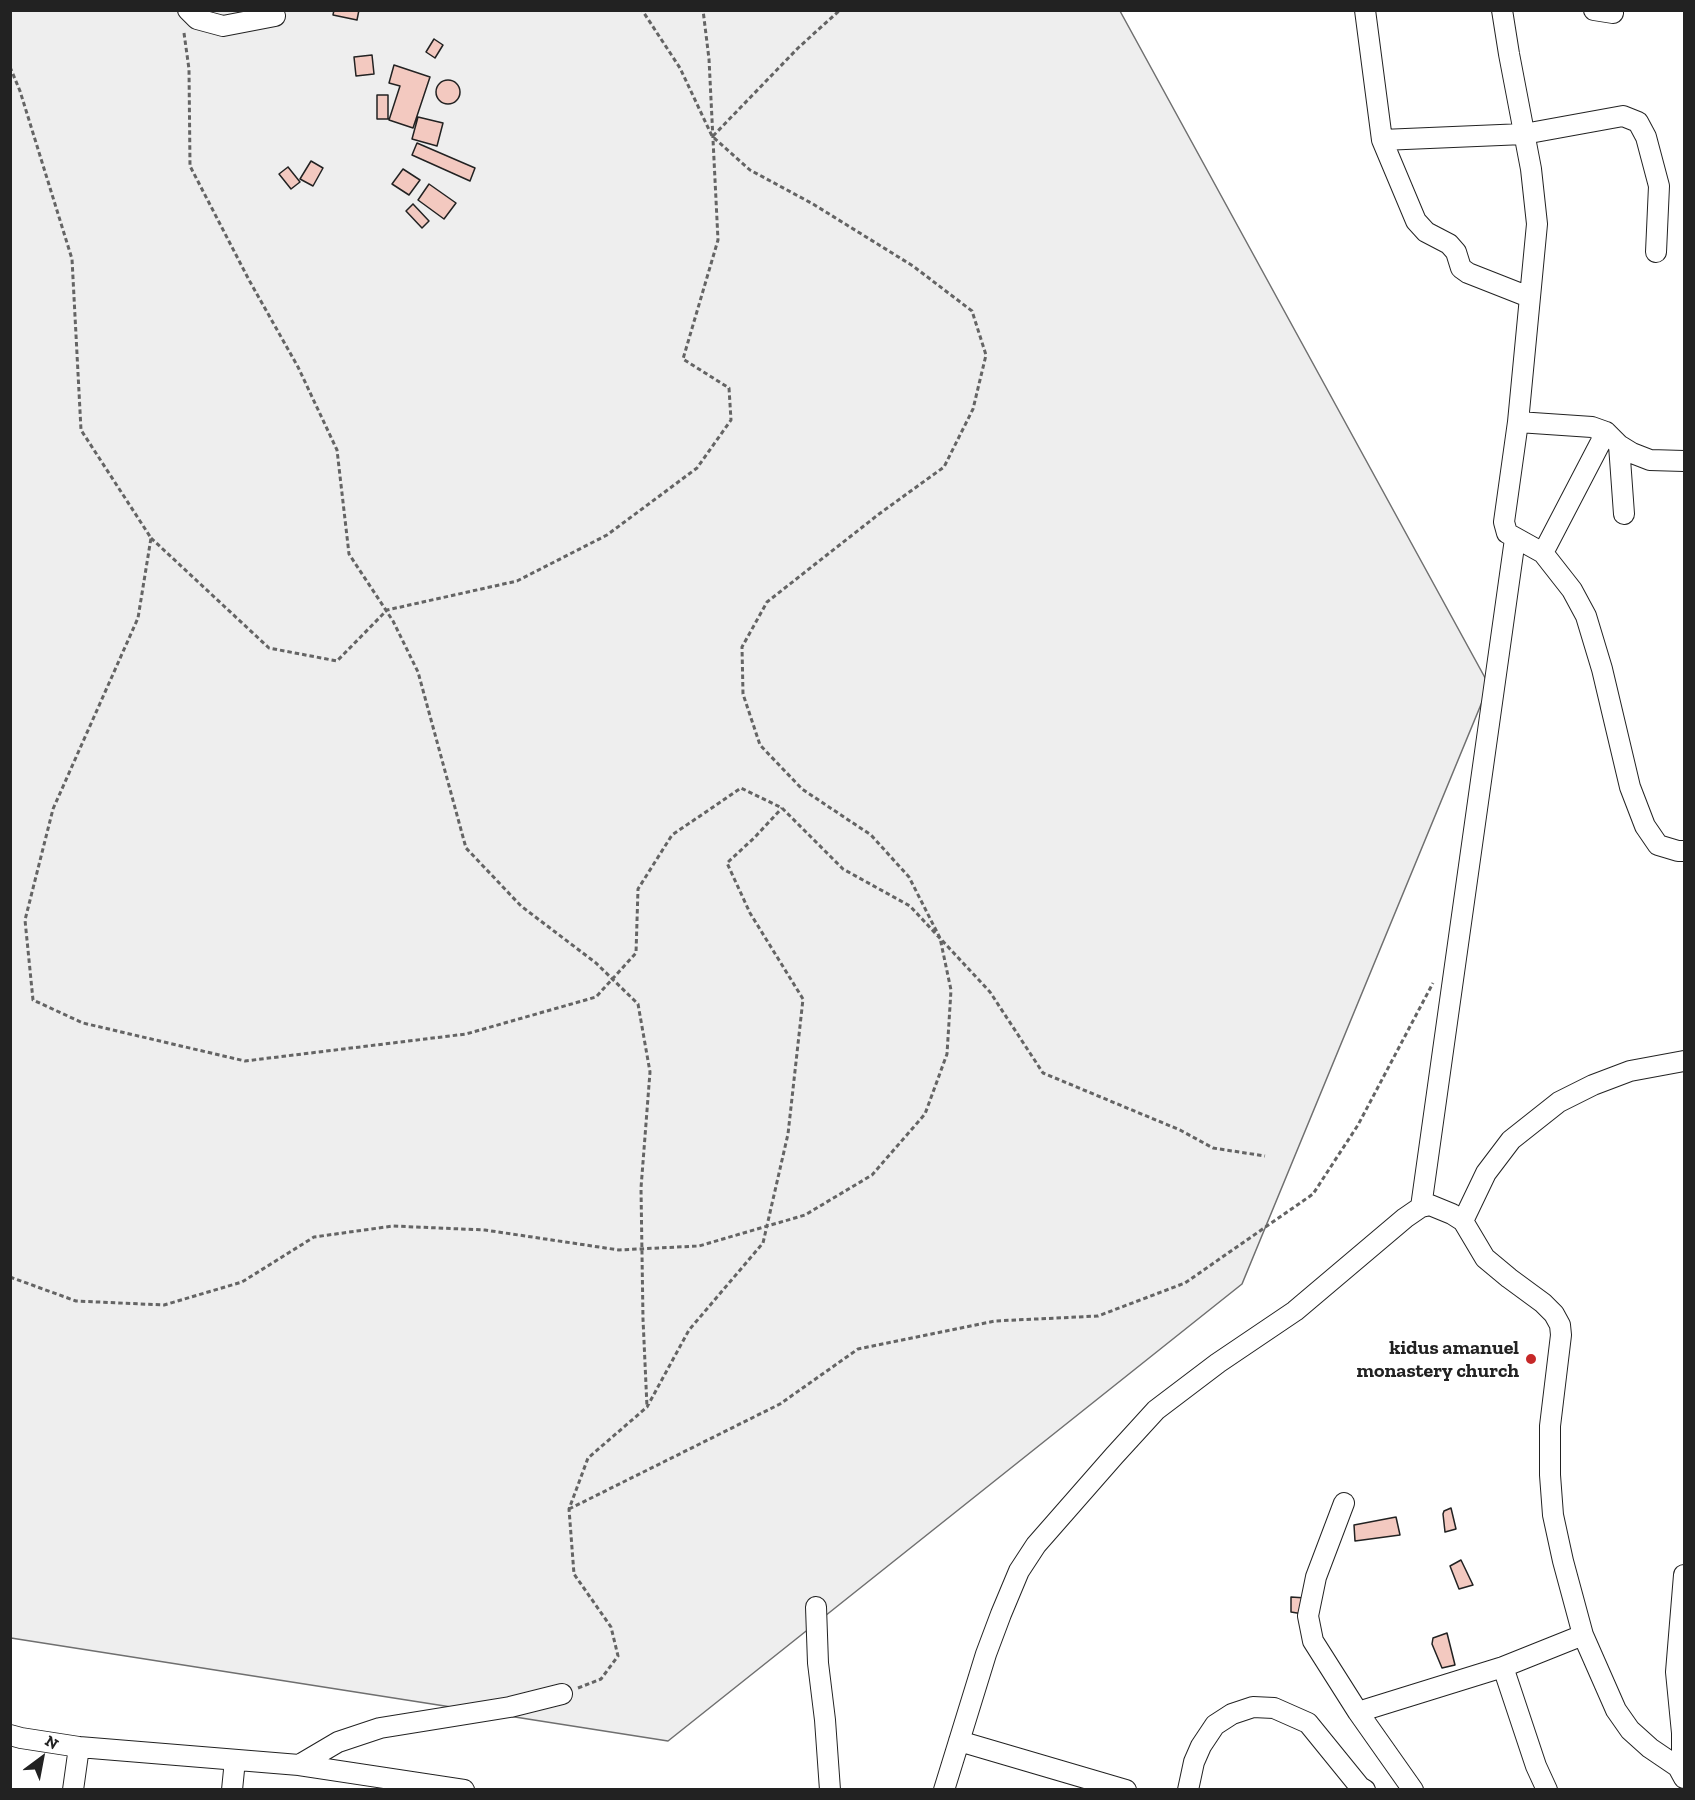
<!DOCTYPE html>
<html>
<head>
<meta charset="utf-8">
<style>
	body { margin:0 }
	#map { position:relative; width:1695px; height:1800px; overflow:hidden; background:#fff; font-family:"Zilla Slab",serif }
	canvas { display:block }
	.frame { position:absolute; inset:0; border:12px solid #222; pointer-events:none }
	.north { position:absolute; left:12px; top:1728px; width:60px; height:60px; -webkit-text-stroke:4px #fff; paint-order:stroke; rotate:32deg; font-size:16px; font-weight:700; line-height:24px; text-align:center; color:#222 }
	.north::after { content:''; display:block; margin:auto; width:21px; height:27px; background:#222; clip-path:polygon(50% 0,100% 100%,50% 72%,0 100%) }
</style>
</head>
<body>
<div id="map">
<canvas width="1695" height="1800"></canvas>
<div class="frame"></div>
<div class="north">N</div>
</div>
<script>
const ctx = document.querySelector('canvas').getContext('2d');
ctx.lineJoin = 'round';
function fill(path, color) { ctx.fillStyle = color; ctx.fill(path, 'evenodd'); }
const shape = rows => new Path2D(rows.map(r => 'M' + r).join(''));
function strokePath(path, color, width, dash) { ctx.strokeStyle = color; ctx.lineWidth = width; ctx.lineCap = dash ? 'butt' : 'round'; ctx.setLineDash(dash || []); ctx.stroke(path); }
function label(font, color, halo, rows, align = 'center') {
  ctx.font = font + ' "Zilla Slab",serif'; ctx.lineWidth = 4.5; ctx.setLineDash([]); ctx.textBaseline = 'middle'; ctx.strokeStyle = halo; ctx.fillStyle = color; for (const [text, x, y, turn = 0] of rows) {
    ctx.save(); ctx.translate(x, y); ctx.rotate((+turn || 0) * Math.PI / 180); ctx.textAlign = isNaN(turn) ? turn : align; if (halo) ctx.strokeText(text, 0, 0); ctx.fillText(text, 0, 0); ctx.restore();
  }
}
const green = shape([
	[10,11,1120,11,1489,685,1242,1284,668,1741,11,1638,10,11]
]);
const building = shape([
	[334,10,359,10,357,20,333,15,334,10],
	[434,39,443,45,435,58,426,52,434,39],
	[372,55,374,74,356,76,354,57,372,55],
	[394,65,430,77,413,128,389,120,400,86,389,83,394,65],
	'436 92a12 12 0 1 1 24 0a12 12 0 1 1-24 0Z',
	[377,95,388,95,388,119,377,119,377,95],
	[418,117,443,123,437,146,412,139,418,117],
	[417,143,475,168,470,181,412,155,417,143],
	[311,161,323,168,313,186,300,179,311,161],
	[288,167,300,182,291,189,279,174,288,167],
	[403,169,420,180,409,195,392,184,403,169],
	[429,184,456,203,444,219,418,200,429,184],
	[413,204,429,221,422,228,406,211,413,204],
	[1451,1508,1456,1529,1445,1532,1443,1514,1444,1511,1451,1508],
	[1396,1517,1400,1535,1355,1541,1354,1525,1396,1517],
	[1461,1560,1473,1585,1459,1589,1450,1566,1461,1560],
	[1291,1597,1306,1598,1303,1614,1291,1612,1291,1597],
	[1447,1633,1455,1665,1442,1668,1432,1644,1433,1638,1447,1633]
]);
const path = shape([
	[184,33,189,69,190,166,249,280,298,367,337,450,349,554,393,621,418,672,466,848,521,906,596,963,638,1004,650,1072,641,1188,643,1319,647,1407],
	[10,67,20,91,72,259,81,430,151,538,138,618,53,809,25,920,33,1000,83,1023,245,1061,466,1034,596,997,636,953,638,889,672,835,741,788,782,808,843,869,910,906,990,992,1043,1073,1180,1130,1213,1148,1265,1156],
	[713,136,798,48,840,10],
	[151,538,269,648,337,661,387,610,517,581,607,535,697,468,731,420,729,388,683,359,718,240,709,59,703,10],
	[10,1277,76,1301,164,1305,242,1282,314,1237,393,1226,485,1230,619,1250,699,1246,805,1215,872,1175,925,1114,947,1054,951,990,940,938,909,877,871,835,802,789,760,745,743,694,742,647,767,602,879,514,944,467,973,409,986,355,972,311,913,266,813,204,750,170,712,136,680,68,642,10],
	[569,1509,780,1404,858,1349,995,1321,1098,1316,1185,1283,1313,1194,1358,1125,1433,983],
	[578,1688,601,1679,618,1656,611,1627,574,1574,569,1509,588,1458,647,1407,689,1330,763,1243,788,1134,803,999,750,913,727,863,754,838,782,808]
]);
const minor = shape([
	[188,10,197,19,223,26,275,16],
	[1365,10,1382,140,1524,134,1623,116,1638,122,1646,137,1659,186,1656,252],
	[1502,10,1509,54,1531,169,1537,224,1518,422],
	[1594,10,1613,13],
	[1382,140,1416,221,1426,232,1449,244,1456,252,1461,268,1468,273,1529,297],
	[1619,445,1624,514],
	[1684,461,1650,460,1632,453,1619,445,1606,432,1543,553,1572,590,1586,616,1602,669,1630,787,1645,826,1658,845,1678,851,1684,851],
	[1543,553,1507,533,1504,522,1518,422,1592,427,1606,432],
	[1421,1207,1515,539],
	[1463,1221,1486,1173,1511,1140,1559,1102,1593,1085,1630,1071,1684,1061],
	[1344,1503,1316,1577,1308,1616,1313,1641,1358,1712,1413,1790],
	[816,1607,818,1663,825,1720,830,1790],
	[1503,1667,1536,1766,1547,1790],
	[1358,1712,1503,1667,1583,1635],
	[10,1735,21,1738,79,1747,299,1765,464,1790],
	[959,1741,1126,1790],
	[299,1765,338,1742,380,1728,510,1707,562,1694],
	[1678,1767,1682,1752,1682,1733,1676,1672,1684,1575],
	[73,1790,79,1747],
	[232,1790,235,1760],
	[944,1790,986,1654,1001,1614,1019,1571,1036,1545,1114,1456,1156,1410,1218,1363,1295,1311,1405,1218,1421,1207,1430,1205,1452,1214,1463,1221,1485,1258,1509,1278,1543,1303,1554,1314,1560,1325,1561,1335,1550,1426,1550,1475,1553,1515,1563,1561,1583,1635,1616,1710,1630,1730,1650,1748,1678,1767,1684,1778],
	[1188,1790,1194,1762,1201,1746,1215,1725,1232,1714,1253,1707,1274,1708,1308,1723,1360,1787,1365,1790]
]);
const markers = [
	[1531,1359,6,"#c62828"]
];
const poiNames = [
	["kidus amanuel",1519,1348],
	["monastery church",1519,1371]
];
fill(green, '#eee');
strokePath(green, '#6f6f6f', 1.5);
fill(building, '#f3c9c0');
strokePath(building, '#222', 1.5);
strokePath(minor, '#222', 22);
strokePath(path, '#646464', 3, [4.5, 3]);
strokePath(minor, '#fff', 20);
for (const [x, y, r, color] of markers) { const dot = new Path2D(); dot.arc(x, y, r, 0, 2 * Math.PI); ctx.fillStyle = color; ctx.fill(dot); strokePath(dot, '#fff', 2); }
label('bold 20px', '#222', '#fff', poiNames, 'right');
</script>
</body>
</html>
